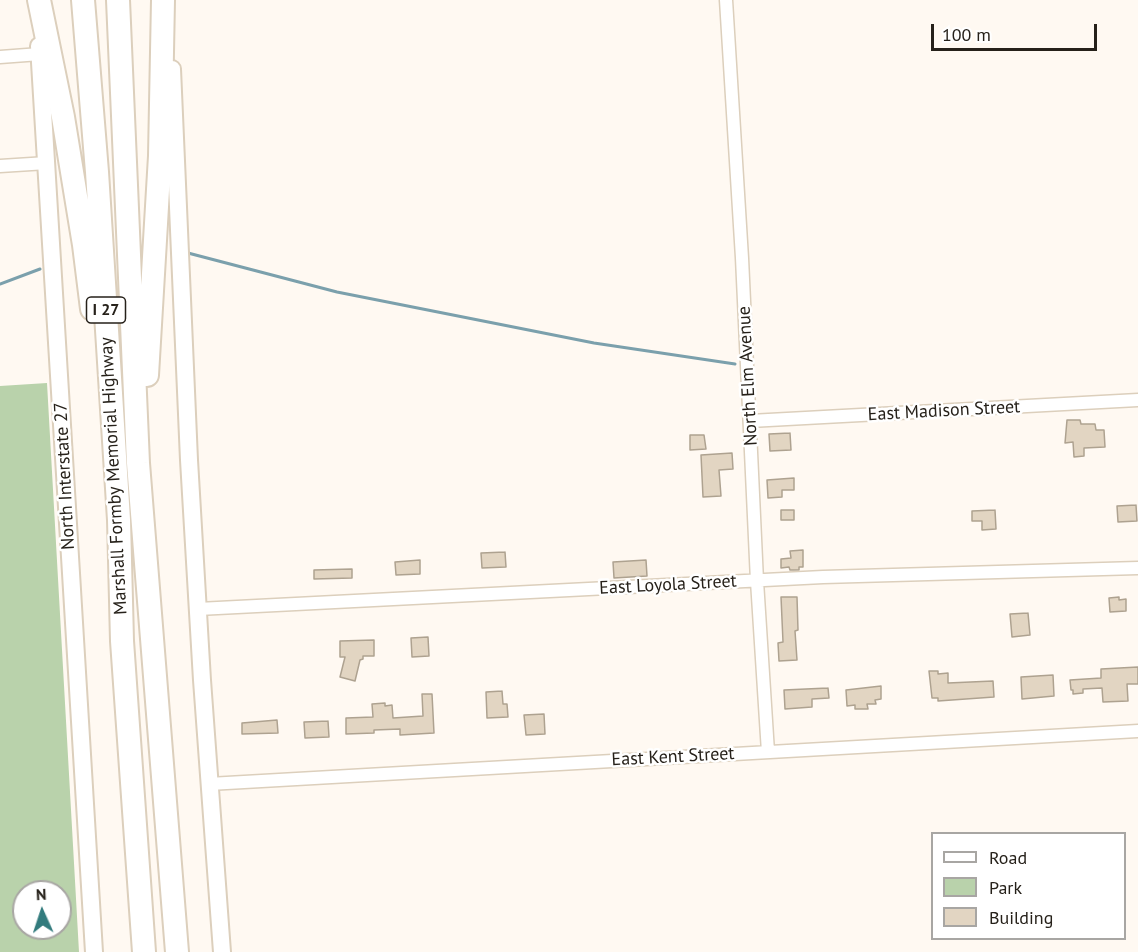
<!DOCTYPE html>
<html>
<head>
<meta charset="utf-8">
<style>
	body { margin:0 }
	#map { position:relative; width:1138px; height:952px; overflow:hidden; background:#fff9f2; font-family:"PT Sans",sans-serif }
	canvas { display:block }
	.legend { position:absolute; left:931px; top:832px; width:195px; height:108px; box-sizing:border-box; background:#fff; border:2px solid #a8a6a3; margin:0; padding:8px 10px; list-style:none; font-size:18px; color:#26211a }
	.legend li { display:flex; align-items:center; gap:12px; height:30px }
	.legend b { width:30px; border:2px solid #a8a6a3 }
	.north { position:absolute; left:12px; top:880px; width:60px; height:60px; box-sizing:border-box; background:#fff; border:2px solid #a8a6a3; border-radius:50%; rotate:357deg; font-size:16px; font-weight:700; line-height:24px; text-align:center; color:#26211a }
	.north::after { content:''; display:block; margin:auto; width:21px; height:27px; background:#327b7d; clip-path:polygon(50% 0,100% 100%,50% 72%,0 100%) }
	.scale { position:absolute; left:931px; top:24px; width:166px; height:27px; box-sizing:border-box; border:3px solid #26211a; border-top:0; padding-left:8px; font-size:18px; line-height:21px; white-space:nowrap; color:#26211a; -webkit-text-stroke:4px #fff; paint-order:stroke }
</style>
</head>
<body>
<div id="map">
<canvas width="1138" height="952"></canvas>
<ul class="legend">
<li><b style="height:8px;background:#fff"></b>Road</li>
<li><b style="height:16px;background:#b9d2ab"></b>Park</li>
<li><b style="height:16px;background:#e2d5c2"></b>Building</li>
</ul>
<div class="north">N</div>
<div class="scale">100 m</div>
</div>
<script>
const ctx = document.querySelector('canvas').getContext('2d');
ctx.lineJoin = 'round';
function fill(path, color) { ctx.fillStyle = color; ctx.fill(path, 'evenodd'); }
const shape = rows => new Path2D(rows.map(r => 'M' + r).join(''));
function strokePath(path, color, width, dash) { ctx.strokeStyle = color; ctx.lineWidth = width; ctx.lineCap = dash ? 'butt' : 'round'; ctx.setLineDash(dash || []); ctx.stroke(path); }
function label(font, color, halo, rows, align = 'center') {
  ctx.font = font + ' "PT Sans",sans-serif'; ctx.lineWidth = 5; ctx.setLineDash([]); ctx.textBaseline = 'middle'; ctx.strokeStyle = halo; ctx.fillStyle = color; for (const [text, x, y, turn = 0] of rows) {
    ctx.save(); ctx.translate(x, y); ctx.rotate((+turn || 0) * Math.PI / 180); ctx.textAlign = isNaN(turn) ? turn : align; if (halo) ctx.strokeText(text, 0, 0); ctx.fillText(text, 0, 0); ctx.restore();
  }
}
const green = shape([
	[47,383,79,952,0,952,0,386],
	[24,892,60,892,60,928,24,928]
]);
const stream = shape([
	[188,253,337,292,594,343,735,364],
	[0,284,40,269]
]);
const building = shape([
	[1067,420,1080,420,1081,424,1095,424,1096,430,1104,430,1105,447,1084,448,1084,456,1074,457,1073,442,1065,443,1067,420],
	[790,433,791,450,770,451,769,434,790,433],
	[690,435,704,435,706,449,690,450,690,435],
	[732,453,733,469,719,470,721,496,703,497,701,455,732,453],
	[794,478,794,490,782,490,782,497,768,498,767,480,794,478],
	[1136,505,1137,521,1118,522,1117,506,1136,505],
	[781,510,794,510,794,520,781,520,781,510],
	[995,510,996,529,982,530,982,521,972,521,972,511,995,510],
	[803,550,803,567,799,567,799,570,790,570,789,567,781,568,781,559,791,558,790,551,803,550],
	[505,552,506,567,482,568,481,553,505,552],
	[420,560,420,574,396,575,395,562,420,560],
	[646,560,647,576,614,578,613,562,646,560],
	[352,569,352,578,314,579,314,570,352,569],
	[781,597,797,597,798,630,795,631,797,660,779,661,778,643,783,642,781,597],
	[1119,597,1119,600,1126,599,1126,611,1110,612,1109,598,1119,597],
	[1028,613,1030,635,1012,637,1010,614,1028,613],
	[428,637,429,656,412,657,411,638,428,637],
	[374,640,374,656,363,656,363,659,360,660,355,681,340,677,345,657,340,657,340,641,374,640],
	[1138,667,1138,684,1127,684,1128,701,1103,702,1102,688,1083,689,1083,693,1073,694,1073,690,1071,690,1070,680,1101,678,1101,669,1138,667],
	[929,671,938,671,938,674,948,673,948,683,993,681,994,697,938,701,938,698,932,698,929,671],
	[1053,675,1054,696,1022,699,1021,677,1053,675],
	[881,686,881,699,875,700,876,704,867,704,868,709,855,709,855,705,847,706,846,690,881,686],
	[828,688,829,698,812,699,812,707,785,709,784,690,828,688],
	[502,691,503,704,507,704,508,717,487,718,486,692,502,691],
	[422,694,432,694,434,733,400,735,400,729,374,730,374,733,346,734,346,718,373,717,372,704,385,703,385,706,392,705,393,718,423,716,422,694],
	[544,714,545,734,526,735,524,715,544,714],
	[277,720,278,733,242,734,242,723,277,720],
	[328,721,329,737,305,738,304,722,328,721]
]);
const street = shape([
	[726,0,742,258,757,581,768,752],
	[0,57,40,54],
	[0,166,47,163],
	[750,421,1138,400],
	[198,609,823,577,1138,568],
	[209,784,1138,731]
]);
const secondary = shape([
	[39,46,94,952],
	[172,69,189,460,202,680,222,952]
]);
const highway = shape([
	[39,0,63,117,84,245,92,309],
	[83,0,97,172,119,520,122,641,144,952],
	[118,0,138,463,177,952],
	[147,375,160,156,163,0]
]);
const shields = [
	[106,310,39]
];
const shieldNames = [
	["I 27",106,310]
];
const streetNames = [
	["North Elm Avenue",748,376,-93],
	["East Madison Street",944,411,-3],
	["North Interstate 27",65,476,-93],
	["Marshall Formby Memorial Highway",114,476,-93],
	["East Loyola Street",668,585,-3],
	["East Kent Street",673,757,-3]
];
fill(green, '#b9d2ab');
strokePath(stream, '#7ba0ac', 3);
fill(building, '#e2d5c2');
strokePath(building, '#aea290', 1.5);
strokePath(street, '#dccfbc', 15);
strokePath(secondary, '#dccfbc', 20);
strokePath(highway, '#dccfbc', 26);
strokePath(street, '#fff', 12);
strokePath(secondary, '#fff', 16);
strokePath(highway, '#fff', 22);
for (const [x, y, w] of shields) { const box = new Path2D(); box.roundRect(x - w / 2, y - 13, w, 26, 4.5); ctx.fillStyle = '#fff'; ctx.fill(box); strokePath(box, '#26211a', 1.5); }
label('bold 16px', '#26211a', null, shieldNames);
label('18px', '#26211a', '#fff', streetNames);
</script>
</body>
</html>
